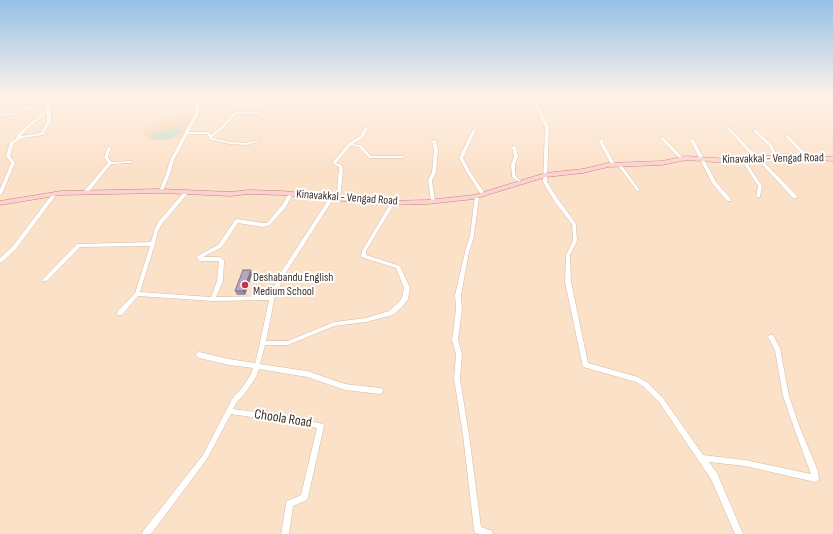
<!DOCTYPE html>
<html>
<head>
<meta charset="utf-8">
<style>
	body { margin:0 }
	canvas { display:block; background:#fce1c9 }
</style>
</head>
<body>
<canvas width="833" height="534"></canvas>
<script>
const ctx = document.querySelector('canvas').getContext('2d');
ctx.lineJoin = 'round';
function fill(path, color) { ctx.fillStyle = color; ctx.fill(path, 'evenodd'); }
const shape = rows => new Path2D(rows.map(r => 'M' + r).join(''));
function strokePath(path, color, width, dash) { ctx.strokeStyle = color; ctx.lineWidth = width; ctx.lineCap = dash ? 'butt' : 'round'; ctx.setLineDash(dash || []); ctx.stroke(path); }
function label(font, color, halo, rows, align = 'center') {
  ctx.font = font + ' "Sofia Sans Condensed",sans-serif'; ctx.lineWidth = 4; ctx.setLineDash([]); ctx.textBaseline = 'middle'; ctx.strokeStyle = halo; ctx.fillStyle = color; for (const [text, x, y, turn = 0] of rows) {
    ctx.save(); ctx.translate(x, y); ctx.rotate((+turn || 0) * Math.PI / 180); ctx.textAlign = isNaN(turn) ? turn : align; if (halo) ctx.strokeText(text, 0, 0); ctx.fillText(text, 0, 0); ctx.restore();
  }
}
const built = shape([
	[194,116,180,139,151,141,144,135,144,129,162,119]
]);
const green = shape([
	[180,128,184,129,184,131,169,139,153,140,152,134,159,131]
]);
const minor = shape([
	[55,96,58,96,51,103,51,121,43,135,23,138,14,143,10,156,15,163,2,194,0,195,0,189,11,163,6,156,10,142,16,139,16,137,25,127,47,110,47,107,30,108,13,115,0,116,0,114,12,113,29,106,47,105,48,102,55,96],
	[47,113,47,121,41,133,21,136,27,129,47,113],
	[198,96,201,96,198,99,199,113,189,132,209,132,211,135,223,125,234,112,259,112,261,113,260,114,236,114,225,127,212,137,213,138,230,142,246,143,259,140,261,141,246,145,230,144,211,140,207,134,188,134,174,160,170,174,163,191,162,192,160,192,159,191,166,174,170,160,195,113,194,99,198,96],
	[342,96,345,96,344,101,342,102,340,101,342,96],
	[530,96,534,96,549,127,547,182,558,199,576,224,577,241,570,255,571,282,588,363,638,377,648,383,663,398,703,455,745,460,811,474,794,428,783,396,775,350,768,337,769,335,773,335,780,348,789,396,800,428,818,471,819,478,818,481,815,482,745,466,709,462,717,473,743,534,735,534,711,479,659,402,644,387,636,382,583,367,565,282,566,255,573,241,572,224,554,201,543,182,545,127,530,96],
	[365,127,368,128,364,137,353,144,361,145,371,156,403,156,405,157,403,158,369,158,359,147,351,145,336,163,342,165,343,171,341,191,339,199,337,200,335,200,335,199,337,191,339,167,332,163,349,143,360,136,365,127],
	[728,128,730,128,759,159,761,159,797,196,797,198,793,198,759,161,757,161,728,130,728,128],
	[473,129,476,130,463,158,471,173,486,195,484,196,482,196,467,173,459,158,473,129],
	[754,130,756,130,772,145,778,158,777,159,775,159,769,146,754,132,754,130],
	[786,135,788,135,808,156,808,158,806,158,786,137,786,135],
	[661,137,663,137,683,158,683,160,681,160,661,139,661,137],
	[601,139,602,139,604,140,603,142,615,164,614,165,613,165,611,164,599,142,601,139],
	[691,139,692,139,694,140,716,182,731,199,731,201,727,201,712,183,690,140,691,139],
	[433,140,434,140,436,141,438,150,436,172,432,181,435,201,433,202,431,201,428,181,432,172,434,150,432,141,433,140],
	[513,146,515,146,516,147,518,157,515,164,515,171,516,177,522,182,520,183,512,177,511,164,514,157,512,147,513,146],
	[108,147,109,147,111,148,108,157,111,162,131,161,133,162,131,163,111,164,88,193,84,193,84,191,108,163,104,157,108,147],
	[743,160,745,160,762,186,760,197,758,197,756,196,758,186,742,161,743,160],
	[618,163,620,163,639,189,639,191,637,191,617,164,618,163],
	[185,191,189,191,189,192,162,224,158,231,155,244,140,292,211,297,217,281,219,262,218,261,200,261,198,259,197,257,197,256,218,245,235,220,237,219,263,223,267,223,282,205,289,193,291,193,293,194,286,207,270,225,263,227,238,223,222,247,203,257,219,257,224,260,224,261,223,281,216,297,269,296,283,269,330,197,334,197,334,198,287,271,275,296,266,341,288,341,334,322,366,318,389,311,398,303,402,298,404,288,396,268,361,257,361,256,362,251,391,202,393,202,395,203,366,251,366,255,400,266,410,288,408,299,402,307,393,315,366,322,334,326,288,345,265,345,260,364,307,371,345,384,380,388,382,389,383,391,382,393,380,394,345,390,307,377,259,369,256,377,246,392,236,403,233,409,286,416,323,424,324,426,308,497,307,500,293,506,289,534,281,534,286,504,287,501,301,495,317,428,286,422,231,414,207,459,151,534,142,534,143,531,203,455,232,399,242,388,251,374,253,368,229,365,199,358,197,357,196,355,197,353,199,352,229,359,255,363,257,356,269,300,213,301,138,296,122,315,118,315,117,313,118,311,135,293,150,246,80,247,47,281,43,281,42,280,77,244,151,242,154,231,158,222,185,191],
	[53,193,55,193,57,194,16,249,2,262,0,263,0,258,12,247,53,193],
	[475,195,477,195,479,196,474,236,469,252,461,295,462,309,458,340,462,354,460,379,469,435,481,527,492,531,493,534,479,534,475,533,474,530,463,435,454,379,456,354,452,340,456,309,455,295,465,252,470,236,475,195]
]);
const major = shape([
	[790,154,833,157,833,161,790,158,729,163,686,160,662,165,608,167,583,173,546,177,474,199,428,204,383,205,282,195,248,194,231,196,161,193,61,195,0,205,0,201,61,191,161,189,231,192,248,190,282,191,383,201,428,200,474,195,545,173,583,169,608,163,662,161,686,156,729,159,790,154]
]);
const wall = shape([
	[252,274,245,295,237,295,235,291]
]);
const shadedWall = shape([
	[251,270,252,274,245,295,243,291]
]);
const building = shape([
	[243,270,251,270,243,291,235,291,243,270]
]);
const markers = [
	[245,285,4,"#c2324e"]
];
const streetNames = [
	["Kinavakkal - Vengad Road",773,159,-1],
	["Kinavakkal - Vengad Road",347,198,4]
];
const poiNames = [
	["Deshabandu English",253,278],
	["Medium School",253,292]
];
const nearStreetnames = [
	["Choola Road",283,419,9]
];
fill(built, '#f6d6b8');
fill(green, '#c7ddca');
strokePath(minor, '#d3b9a1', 1);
strokePath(major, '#b98582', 1);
fill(minor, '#fff');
fill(major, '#fed1d1');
fill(wall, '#9d8fa7');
fill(shadedWall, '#807488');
fill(building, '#b7a6c2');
strokePath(building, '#807488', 1);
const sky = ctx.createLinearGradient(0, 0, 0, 170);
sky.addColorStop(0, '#94c0e8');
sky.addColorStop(0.56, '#fef2e7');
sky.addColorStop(1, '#fef2e700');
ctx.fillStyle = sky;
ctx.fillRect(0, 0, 833, 170);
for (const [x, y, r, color] of markers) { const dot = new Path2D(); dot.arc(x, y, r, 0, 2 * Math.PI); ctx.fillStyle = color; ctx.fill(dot); strokePath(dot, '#fff', 1.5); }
label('12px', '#3b3027', '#fff', streetNames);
label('12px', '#3b3027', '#fff', poiNames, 'left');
label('14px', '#3b3027', '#fff', nearStreetnames);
</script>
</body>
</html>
